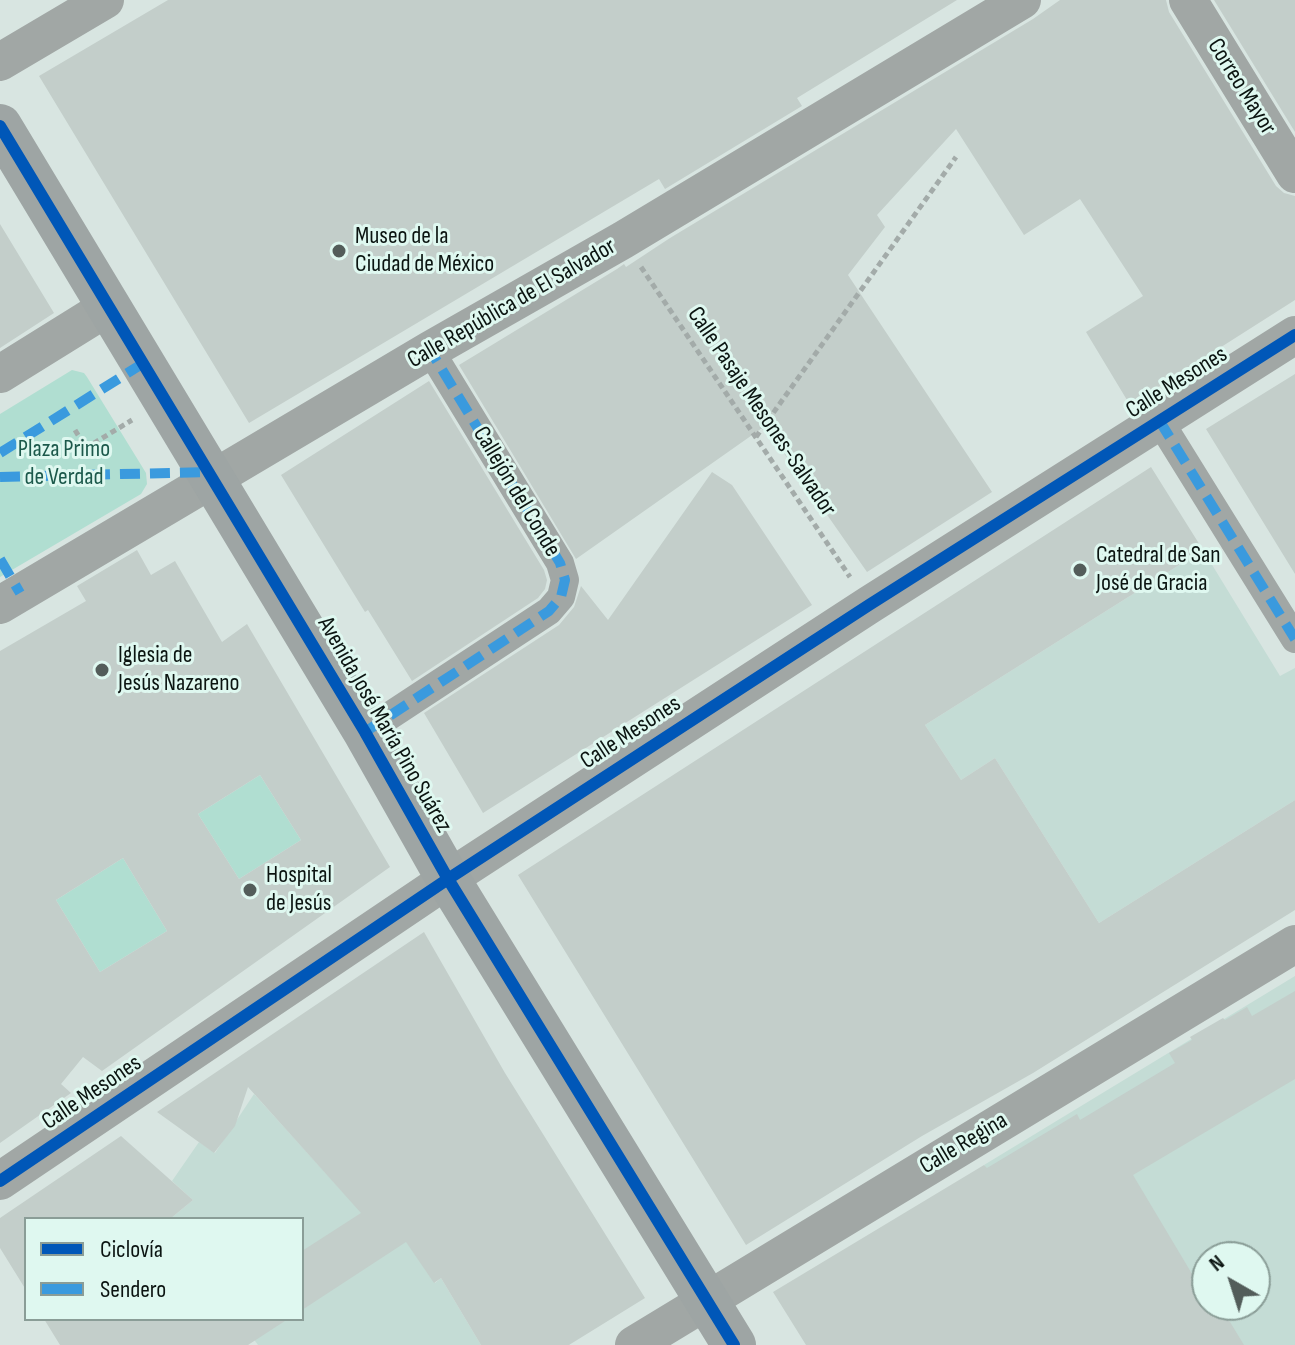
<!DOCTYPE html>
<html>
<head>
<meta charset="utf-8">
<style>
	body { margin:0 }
	#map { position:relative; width:1295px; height:1345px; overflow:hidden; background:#d8e5e1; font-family:"Sofia Sans Condensed",sans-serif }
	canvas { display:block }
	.legend { position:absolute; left:24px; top:1217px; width:280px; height:104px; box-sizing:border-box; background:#dff8f0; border:2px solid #8a9d97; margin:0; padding:10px 14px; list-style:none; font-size:24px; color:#0b1411 }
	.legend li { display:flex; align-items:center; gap:16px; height:40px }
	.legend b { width:40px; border:2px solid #8a9d97 }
	.north { position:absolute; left:1191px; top:1241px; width:80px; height:80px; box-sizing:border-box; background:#dff8f0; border:2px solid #8a9d97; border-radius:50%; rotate:321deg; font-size:22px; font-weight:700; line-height:32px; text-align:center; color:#0b1411 }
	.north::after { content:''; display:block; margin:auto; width:28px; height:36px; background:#535d5a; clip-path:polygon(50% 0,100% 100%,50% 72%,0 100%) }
</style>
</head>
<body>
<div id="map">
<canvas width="1295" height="1345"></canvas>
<ul class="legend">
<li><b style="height:10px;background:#0057b8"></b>Ciclovía</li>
<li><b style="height:10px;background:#3a9ade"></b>Sendero</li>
</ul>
<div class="north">N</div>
</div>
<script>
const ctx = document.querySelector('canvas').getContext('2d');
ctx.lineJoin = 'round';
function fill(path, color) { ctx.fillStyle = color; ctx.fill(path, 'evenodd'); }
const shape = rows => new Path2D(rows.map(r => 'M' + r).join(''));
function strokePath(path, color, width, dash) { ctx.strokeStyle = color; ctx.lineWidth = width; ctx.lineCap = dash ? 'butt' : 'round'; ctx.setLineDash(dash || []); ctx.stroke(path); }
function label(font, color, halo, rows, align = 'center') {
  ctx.font = font + ' "Sofia Sans Condensed",sans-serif'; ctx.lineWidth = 6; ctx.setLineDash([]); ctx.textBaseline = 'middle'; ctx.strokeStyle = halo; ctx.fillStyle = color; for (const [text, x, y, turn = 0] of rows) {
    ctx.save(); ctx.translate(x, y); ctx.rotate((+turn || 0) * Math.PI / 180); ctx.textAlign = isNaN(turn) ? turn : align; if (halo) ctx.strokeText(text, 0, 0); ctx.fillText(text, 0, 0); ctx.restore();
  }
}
const built = shape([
	[1203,550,1280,676,1295,668,1295,800,1099,923,995,758,961,780,925,725],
	[1295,976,1295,1345,1093,1345,984,1165],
	[1207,1257,1255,1257,1255,1305,1207,1305],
	[254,1094,342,1191,361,1175,435,1283,441,1278,481,1345,258,1345,239,1319,302,1319,302,1219,170,1219,193,1200,172,1181,199,1142,215,1153]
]);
const green = shape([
	[72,370,84,373,87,377,146,473,147,484,141,494,0,577,0,414],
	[260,775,301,840,239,879,198,814],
	[123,858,167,931,100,972,56,900]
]);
const building = shape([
	[168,0,957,0,797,98,802,106,665,189,659,179,249,423,39,76],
	[1060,0,1166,0,1169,12,1276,186,1284,193,1295,196,1295,300,1130,405,1086,332,1143,296,1080,199,1024,235,956,129,877,215,885,227,848,275,992,492,867,572,765,426,576,559,459,365,617,269,624,264,626,267,670,238,1033,19],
	[1214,0,1295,0,1295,132],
	[0,224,54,313,0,348],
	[1295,374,1295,574,1206,429],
	[429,381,544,570,547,580,545,589,538,598,412,681,368,610,365,612,281,475],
	[1151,467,1203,550,925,725,961,780,995,758,1099,923,1295,800,1295,910,1033,1073,922,1136,746,1245,518,875],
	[712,472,732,485,812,605,483,813,424,713,559,625,574,607,581,586,608,620],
	[137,550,151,575,175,561,222,642,247,624,390,867,102,1071,83,1057,61,1084,71,1093,0,1143,0,651,86,601,77,586],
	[260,775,301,840,239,879,198,814],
	[123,858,167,931,100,972,56,900],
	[424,932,505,1073,645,1298,569,1345,481,1345,441,1278,434,1283,406,1242,302,1310,302,1251,361,1213,248,1087,235,1126,214,1153,157,1112],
	[1295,991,1295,1079,1133,1175,1207,1299,1207,1305,1210,1305,1217,1316,1224,1312,1244,1345,806,1345,773,1292,984,1165,987,1168,1077,1114,1080,1120,1175,1063,1169,1053,1192,1040,1190,1037,1223,1018,1225,1020,1247,1007,1252,1016],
	[121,1136,193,1200,170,1219,26,1219,26,1290,0,1248,0,1218],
	[44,1319,288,1319,248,1345,60,1345]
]);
const path = shape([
	[641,267,850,577],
	[75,430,86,448,132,420],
	[756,437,956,157],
	[74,443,71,445,77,454,86,448]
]);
const pedestrian = shape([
	[1159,420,1295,639],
	[365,732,549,611,561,597,565,580,560,563,430,350]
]);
const minor = shape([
	[1188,0,1295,174],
	[0,62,105,0],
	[0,374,108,307],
	[0,605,430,350,623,240,1022,0],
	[0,1181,448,879,869,605,1295,335],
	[634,1345,1295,944]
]);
const secondary = shape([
	[0,126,365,732,448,879,734,1345]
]);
const quiet = shape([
	[1159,420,1295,639],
	[0,453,142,364],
	[0,477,208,472],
	[0,559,20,593],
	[365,732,549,611,561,597,565,580,560,563,430,350]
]);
const cycleway = shape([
	[0,126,365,732,448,879,734,1345],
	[0,1181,448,879,869,605,1295,335]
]);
const markers = [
	[339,251,8,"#535d5a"],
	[1080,570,8,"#535d5a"],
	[102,670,8,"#535d5a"],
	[250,890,8,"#535d5a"]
];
const streetNames = [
	["Correo Mayor",1241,87,58],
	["Calle República de El Salvador",512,304,-30],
	["Calle Mesones",1177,383,-32],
	["Calle Pasaje Mesones-Salvador",761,412,56],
	["Callejón del Conde",516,492,59],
	["Avenida José María Pino Suárez",384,725,60],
	["Calle Mesones",631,733,-33],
	["Calle Mesones",92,1093,-34],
	["Calle Regina",964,1144,-31]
];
const poiNames = [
	["Museo de la",355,237],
	["Ciudad de México",355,265],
	["Catedral de San",1096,556],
	["José de Gracia",1096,584],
	["Iglesia de",118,656],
	["Jesús Nazareno",118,684],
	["Hospital",266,876],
	["de Jesús",266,904]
];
const parkNames = [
	["Plaza Primo",64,450],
	["de Verdad",64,478]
];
fill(built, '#c4dcd5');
fill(green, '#b0ded1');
fill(building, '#c3ceca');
strokePath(path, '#a3aba9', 5, [6, 4]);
strokePath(pedestrian, '#a1a7a5', 28);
strokePath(minor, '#a1a7a5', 38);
strokePath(secondary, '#9ea5a4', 44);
strokePath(quiet, '#3a9ade', 10, [20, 10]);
strokePath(cycleway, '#0057b8', 12);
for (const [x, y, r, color] of markers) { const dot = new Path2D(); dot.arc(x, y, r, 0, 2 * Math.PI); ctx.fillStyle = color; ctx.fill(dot); strokePath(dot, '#dff8f0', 3); }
label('24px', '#0b1411', '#dff8f0', streetNames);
label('24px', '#0b1411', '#dff8f0', poiNames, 'left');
label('24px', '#1c594b', '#dff8f0', parkNames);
</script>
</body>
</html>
